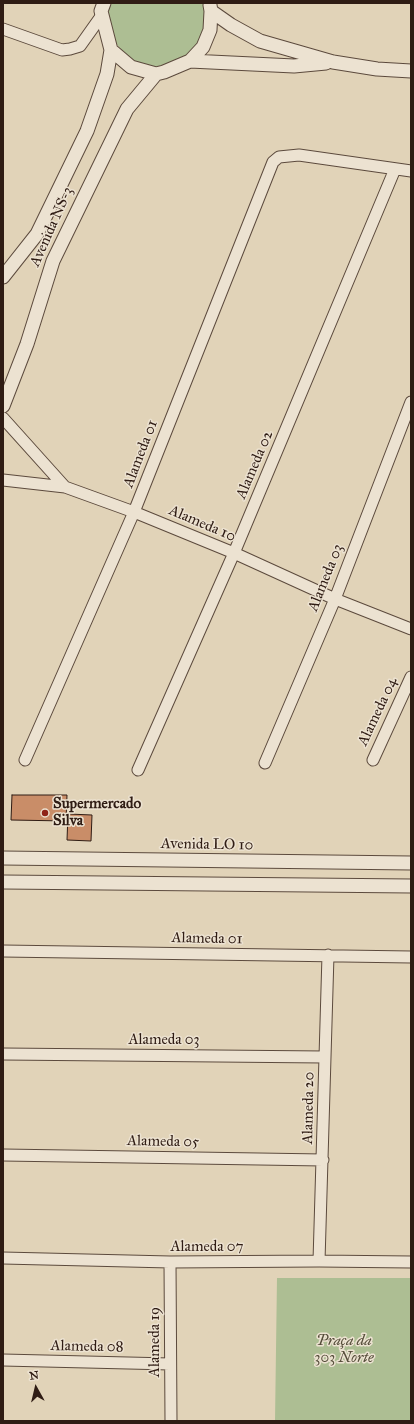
<!DOCTYPE html>
<html>
<head>
<meta charset="utf-8">
<style>
	body { margin:0 }
	#map { position:relative; width:414px; height:1424px; overflow:hidden; background:#e1d3b8; font-family:"IM FELL Great Primer",serif }
	canvas { display:block }
	.frame { position:absolute; inset:0; border:4px solid #2f1c14; pointer-events:none }
	.north { position:absolute; left:16px; top:1368px; width:40px; height:40px; -webkit-text-stroke:3px #ece2d1; paint-order:stroke; rotate:352deg; font-size:11px; font-weight:700; line-height:16px; text-align:center; color:#2f1c14 }
	.north::after { content:''; display:block; margin:auto; width:14px; height:18px; background:#2f1c14; clip-path:polygon(50% 0,100% 100%,50% 72%,0 100%) }
</style>
</head>
<body>
<div id="map">
<canvas width="414" height="1424"></canvas>
<div class="frame"></div>
<div class="north">N</div>
</div>
<script>
const ctx = document.querySelector('canvas').getContext('2d');
ctx.lineJoin = 'round';
function fill(path, color) { ctx.fillStyle = color; ctx.fill(path, 'evenodd'); }
const shape = rows => new Path2D(rows.map(r => 'M' + r).join(''));
function strokePath(path, color, width, dash) { ctx.strokeStyle = color; ctx.lineWidth = width; ctx.lineCap = dash ? 'butt' : 'round'; ctx.setLineDash(dash || []); ctx.stroke(path); }
function label(font, color, halo, rows, align = 'center') {
  ctx.font = font + ' "IM FELL Great Primer",serif'; ctx.lineWidth = 3; ctx.setLineDash([]); ctx.textBaseline = 'middle'; ctx.strokeStyle = halo; ctx.fillStyle = color; for (const [text, x, y, turn = 0] of rows) {
    ctx.save(); ctx.translate(x, y); ctx.rotate((+turn || 0) * Math.PI / 180); ctx.textAlign = isNaN(turn) ? turn : align; if (halo) ctx.strokeText(text, 0, 0); ctx.fillText(text, 0, 0); ctx.restore();
  }
}
const green = shape([
	[111,3,204,3,206,26,200,42,189,55,174,64,157,67,140,64,125,55,115,42,109,26,109,9],
	[277,1278,411,1278,411,1421,275,1421]
]);
const building = shape([
	[12,795,67,795,66,821,11,820,12,795],
	[68,814,92,815,91,841,67,840,68,814]
]);
const minor = shape([
	[3,29,62,50,70,49,80,46,102,15],
	[3,418,65,487,134,512,234,553,335,599,411,629],
	[3,480,65,487],
	[25,760,134,512,273,162,279,157,299,155,411,171],
	[373,760,411,677],
	[265,763,335,599,411,402],
	[138,770,234,553,395,169],
	[3,951,411,957],
	[3,1054,324,1057],
	[3,1155,323,1160],
	[3,1258,170,1262,319,1261,411,1262],
	[319,1261,328,955],
	[170,1262,171,1421],
	[3,1360,170,1364]
]);
const tertiary = shape([
	[104,3,101,11,111,50,131,67,156,74,164,72,190,61,203,47,210,30,211,11,210,5],
	[211,11,231,25,260,41,333,62,377,69,411,71],
	[190,61,294,66,326,63],
	[3,277,37,234,87,131,107,74,111,50],
	[3,406,27,344,53,261,127,109,156,74],
	[3,858,411,863],
	[3,882,411,886]
]);
const markers = [
	[45,813,4,"#8f2418"]
];
const streetNames = [
	["Avenida NS-3",52,227,-66],
	["Alameda 01",141,454,-69],
	["Alameda 02",255,465,-67],
	["Alameda 10",202,524,23],
	["Alameda 03",326,578,-68],
	["Alameda 04",378,712,-65],
	["Avenida LO 10",207,845,1],
	["Alameda 01",207,939,1],
	["Alameda 03",164,1040],
	["Alameda 20",309,1108,-89],
	["Alameda 05",163,1142,1],
	["Alameda 07",207,1247],
	["Alameda 19",155,1342,-90],
	["Alameda 08",87,1347,1]
];
const poiNames = [
	["Supermercado",53,804],
	["Silva",53,821]
];
const parkNames = [
	["Praça da",344,1341],
	["303 Norte",344,1358]
];
fill(green, '#adbe93');
fill(building, '#c98d68');
strokePath(building, '#2f1c14', 1);
strokePath(minor, '#5c4a3d', 13);
strokePath(tertiary, '#5c4a3d', 15);
strokePath(minor, '#ece2d1', 11);
strokePath(tertiary, '#ece2d1', 13);
for (const [x, y, r, color] of markers) { const dot = new Path2D(); dot.arc(x, y, r, 0, 2 * Math.PI); ctx.fillStyle = color; ctx.fill(dot); strokePath(dot, '#ece2d1', 1.5); }
label('15px', '#2f1c14', '#ece2d1', streetNames);
label('bold 15px', '#2f1c14', '#ece2d1', poiNames, 'left');
label('italic 15px', '#554d3a', '#ece2d1', parkNames);
</script>
</body>
</html>
